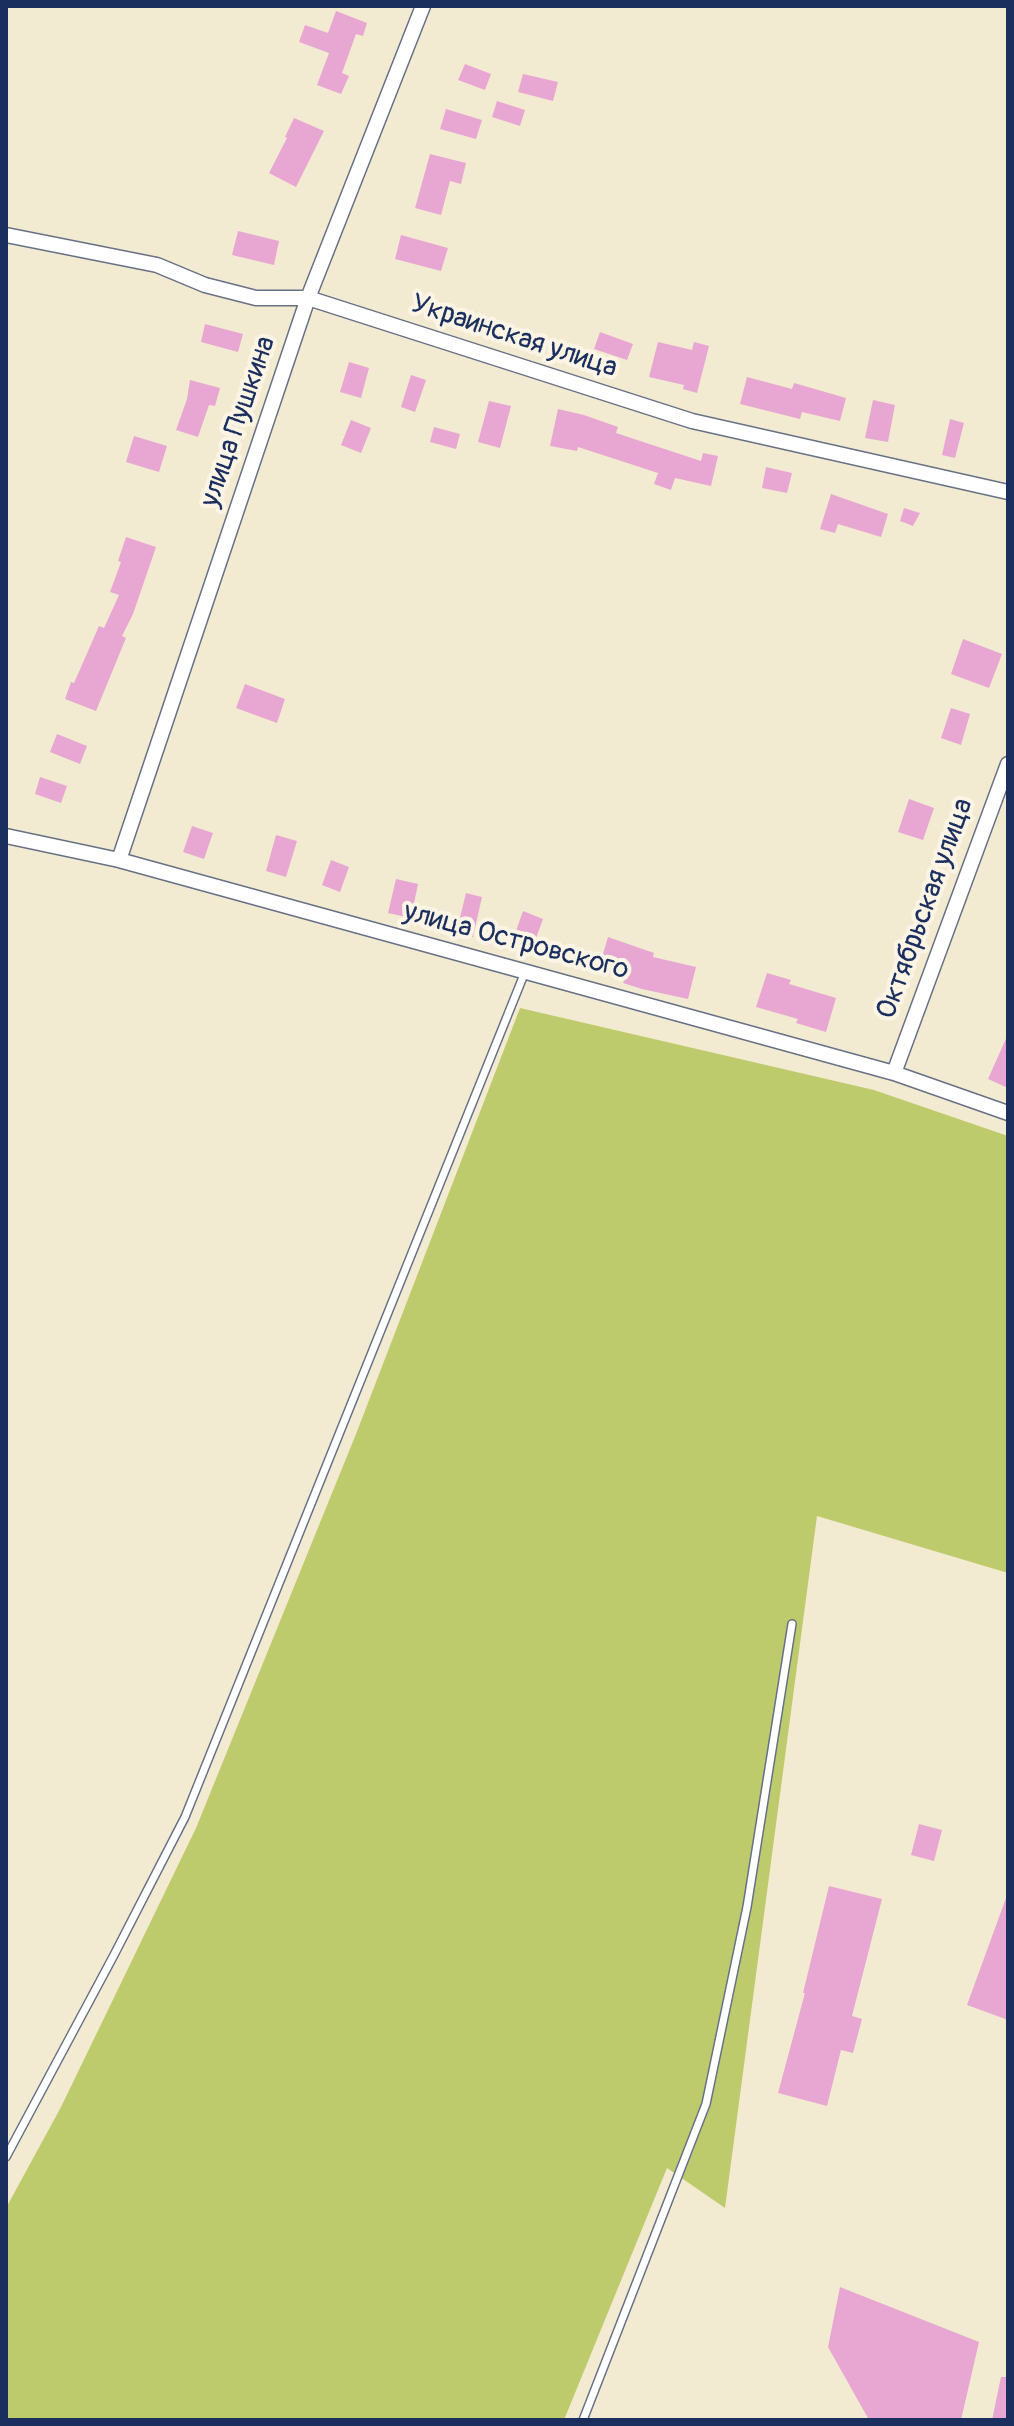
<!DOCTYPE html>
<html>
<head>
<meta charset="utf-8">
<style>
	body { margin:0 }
	#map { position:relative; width:1014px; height:2426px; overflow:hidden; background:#f3ebd1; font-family:Pangolin,sans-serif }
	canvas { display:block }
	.frame { position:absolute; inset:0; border:8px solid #1b2f5e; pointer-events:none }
</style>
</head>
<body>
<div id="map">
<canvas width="1014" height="2426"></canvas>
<div class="frame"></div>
</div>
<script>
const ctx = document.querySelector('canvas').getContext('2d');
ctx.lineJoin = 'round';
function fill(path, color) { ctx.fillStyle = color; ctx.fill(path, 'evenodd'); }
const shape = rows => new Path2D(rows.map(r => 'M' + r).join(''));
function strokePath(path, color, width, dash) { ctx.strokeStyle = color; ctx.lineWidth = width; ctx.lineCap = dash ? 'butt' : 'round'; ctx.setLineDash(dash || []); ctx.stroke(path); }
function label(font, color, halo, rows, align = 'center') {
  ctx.font = font + ' Pangolin,sans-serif'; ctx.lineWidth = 8; ctx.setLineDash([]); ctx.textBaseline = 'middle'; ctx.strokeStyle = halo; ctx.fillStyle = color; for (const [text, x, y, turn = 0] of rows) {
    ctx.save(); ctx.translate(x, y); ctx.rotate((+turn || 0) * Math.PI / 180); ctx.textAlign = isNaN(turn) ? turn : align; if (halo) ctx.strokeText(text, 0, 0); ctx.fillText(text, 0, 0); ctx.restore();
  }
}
const green = shape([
	[520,1008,874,1090,1008,1136,1008,1573,817,1516,725,2208,667,2168,564,2420,6,2420,6,2208,61,2107,196,1828,356,1434]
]);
const building = shape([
	[336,11,367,23,363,36,356,34,342,73,349,76,341,94,317,85,329,53,299,42,305,25,328,33],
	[465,64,491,74,485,90,458,80],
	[523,74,558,82,553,101,518,92],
	[497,101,525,110,520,126,492,117],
	[446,109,482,120,476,139,440,129],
	[294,118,324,131,296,187,269,173,287,138,285,137],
	[430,154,466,163,461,184,450,181,441,215,415,208],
	[238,231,279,241,274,265,232,255],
	[401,235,448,248,441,271,395,259],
	[205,324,243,334,238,352,201,342],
	[600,332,633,344,627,360,594,349],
	[658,342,692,350,694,342,709,346,697,393,683,389,684,385,649,377],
	[349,362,369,368,361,398,340,392],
	[411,375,426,380,415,412,401,407],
	[747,377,792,389,794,383,846,398,840,421,802,412,800,419,740,404],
	[190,380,220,388,215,406,209,405,198,437,176,430,187,399],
	[873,400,895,405,888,442,865,438],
	[489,401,511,406,500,448,478,442],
	[558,409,584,415,618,427,616,433,701,461,703,453,718,456,711,486,675,478,671,490,654,484,658,473,578,447,577,451,550,446],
	[950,419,964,423,955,458,942,455],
	[351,420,371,428,361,453,341,445],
	[434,427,460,434,456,449,430,442],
	[134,436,167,446,159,472,126,462],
	[766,467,792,473,787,493,762,488],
	[831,494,888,514,881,537,838,524,835,533,820,529],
	[904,508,920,513,913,526,900,521],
	[126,537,156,547,133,614,122,636,126,638,96,711,65,699,71,682,74,683,99,626,104,628,119,595,110,592,121,562,118,561],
	[963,639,1002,654,989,688,951,674],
	[245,684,285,699,277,723,236,708],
	[951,708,970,714,961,745,941,738],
	[57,734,87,746,80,764,50,752],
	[40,777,67,786,61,803,35,794],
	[909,799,934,808,923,840,898,832],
	[192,826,213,833,204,859,183,852],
	[276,835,297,841,286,877,266,871],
	[331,860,349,867,340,892,322,885],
	[396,879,418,884,411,918,388,913],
	[466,893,482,897,473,937,456,934],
	[523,911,543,919,531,952,511,945],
	[608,937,654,953,653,957,696,967,688,999,642,989,623,983,625,979,598,971],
	[767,973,791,980,789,984,836,998,826,1032,796,1023,798,1019,756,1007],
	[1008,1034,1008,1088,988,1079],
	[919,1824,942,1830,934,1861,911,1855],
	[829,1886,882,1899,852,2016,862,2019,853,2053,841,2050,827,2106,778,2093,805,1993,803,1993],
	[1006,1898,1008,1898,1008,2020,967,2005],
	[840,2287,979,2342,961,2420,869,2420,828,2347],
	[1001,2377,1008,2377,1008,2420,992,2420]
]);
const lane = shape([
	[6,2157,114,1955,185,1817,525,972],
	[583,2420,706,2104,747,1907,792,1624]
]);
const street = shape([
	[6,235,157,265,205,285,256,298,308,298,692,421,1008,492],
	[6,836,119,860,894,1073,1008,1113],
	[119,860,308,298,423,6],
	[894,1073,1008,764]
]);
const streetNames = [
	["Украинская улица",514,337,18],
	["улица Пушкина",239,422,-71],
	["Октябрьская улица",926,909,-70],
	["улица Островского",516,942,15]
];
fill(green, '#becb6d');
fill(building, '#e7a7d2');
strokePath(lane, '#677186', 10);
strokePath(street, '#677186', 17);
strokePath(lane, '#fff', 7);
strokePath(street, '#fff', 14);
label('28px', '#1b2f5e', '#fcf5e5', streetNames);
</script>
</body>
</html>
